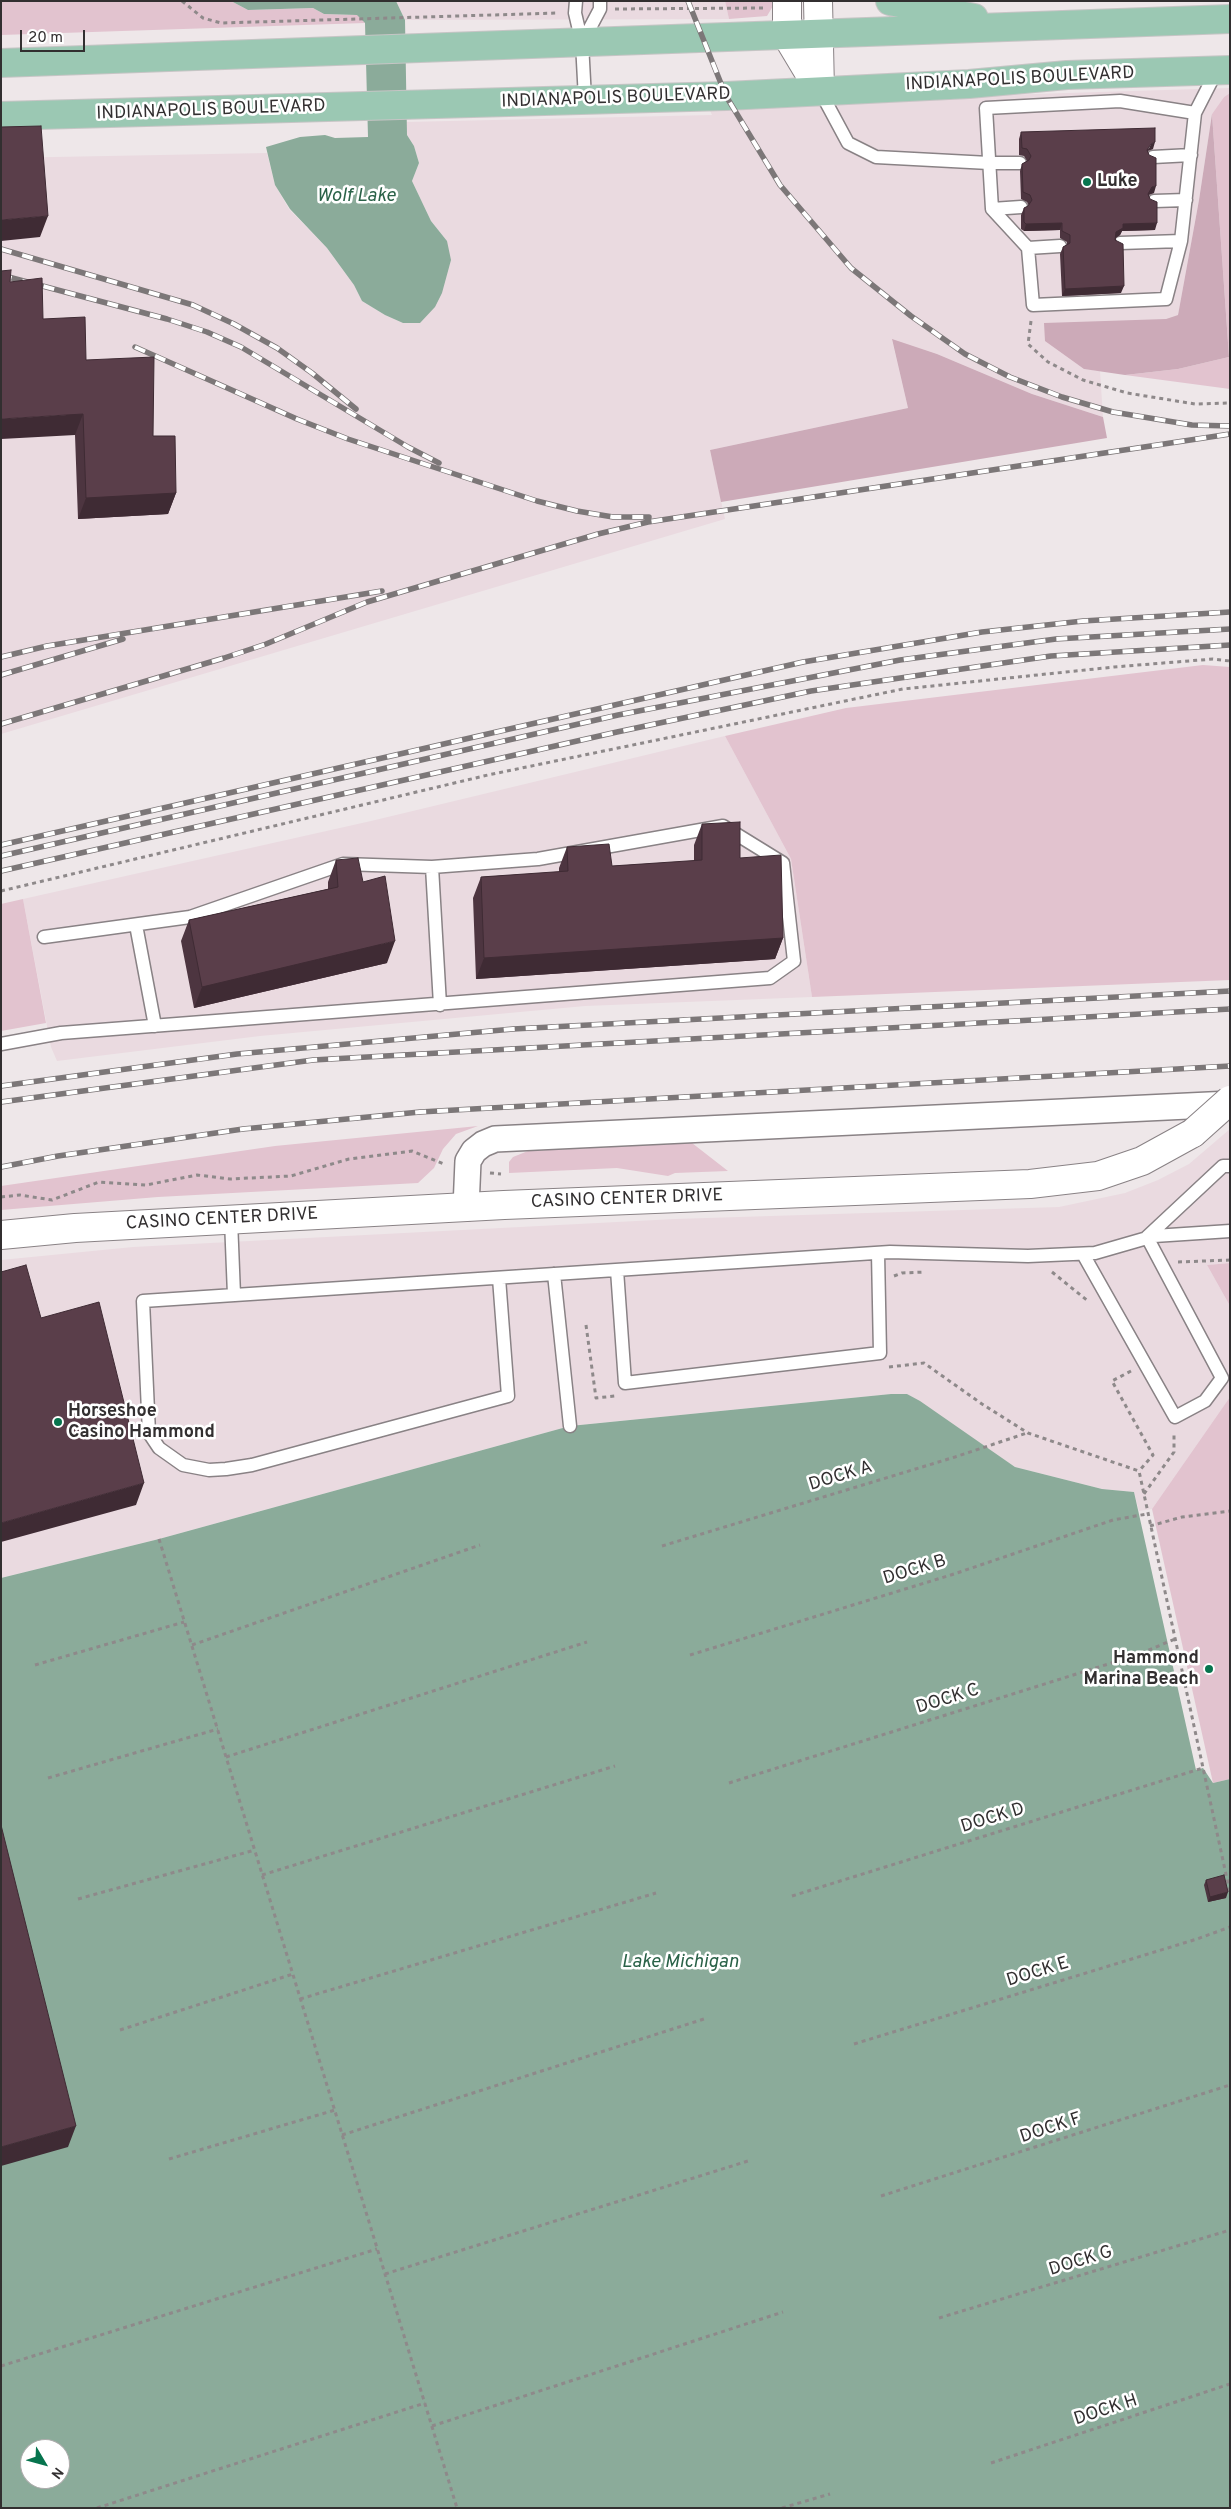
<!DOCTYPE html>
<html>
<head>
<meta charset="utf-8">
<style>
	body { margin:0 }
	#map { position:relative; width:1231px; height:2509px; overflow:hidden; background:#eee7e9; font-family:Overpass,sans-serif }
	canvas { display:block }
	.frame { position:absolute; inset:0; border:2px solid #322f30; pointer-events:none }
	.north { position:absolute; left:20px; top:2439px; width:50px; height:50px; box-sizing:border-box; background:#fff; border:1px solid #adacac; border-radius:50%; rotate:127deg; font-size:14px; font-weight:700; line-height:20px; text-align:center; color:#322f30 }
	.north::after { content:''; display:block; margin:auto; width:18px; height:22px; background:#07744e; clip-path:polygon(50% 0,100% 100%,50% 72%,0 100%) }
	.scale { position:absolute; left:20px; top:30px; width:65px; height:22px; box-sizing:border-box; border:2px solid #322f30; border-top:0; padding-left:6px; font-size:15px; line-height:18px; white-space:nowrap; color:#322f30; -webkit-text-stroke:4px #fff; paint-order:stroke }
</style>
</head>
<body>
<div id="map">
<canvas width="1231" height="2509"></canvas>
<div class="frame"></div>
<div class="north">N</div>
<div class="scale">20 m</div>
</div>
<script>
const ctx = document.querySelector('canvas').getContext('2d');
ctx.lineJoin = 'round';
function fill(path, color) { ctx.fillStyle = color; ctx.fill(path, 'evenodd'); }
const shape = rows => new Path2D(rows.map(r => 'M' + r).join(''));
function strokePath(path, color, width, dash) { ctx.strokeStyle = color; ctx.lineWidth = width; ctx.lineCap = dash ? 'butt' : 'round'; ctx.setLineDash(dash || []); ctx.stroke(path); }
function label(font, color, halo, rows, align = 'center') {
  ctx.font = font + ' Overpass,sans-serif'; ctx.lineWidth = 5; ctx.setLineDash([]); ctx.textBaseline = 'middle'; ctx.strokeStyle = halo; ctx.fillStyle = color; for (const [text, x, y, turn = 0] of rows) {
    ctx.save(); ctx.translate(x, y); ctx.rotate((+turn || 0) * Math.PI / 180); ctx.textAlign = isNaN(turn) ? turn : align; if (halo) ctx.strokeText(text, 0, 0); ctx.fillText(text, 0, 0); ctx.restore();
  }
}
const built = shape([
	[396,1,725,1,729,19,405,20],
	[1230,88,1230,93,1224,97,1212,114,1199,200,1178,315,1166,319,1084,369,1100,371,1103,417,1032,394,937,354,892,340,908,408,710,450,725,519,1,734,1,158,267,153,275,185,289,209,327,248,354,285,362,301,385,315,403,323,420,323,447,241,431,221,412,181,419,163,414,146,407,135,406,122,712,115,707,104],
	[725,736,791,859,812,997,585,1006,260,1036,57,1061,51,1047,23,899,371,821],
	[1230,1129,1230,1263,1207,1265,1230,1306,1230,1397,1152,1509,1139,1511,1134,1492,1102,1489,1015,1467,907,1394,891,1394,570,1426,159,1539,1,1578,1,1260,133,1247,675,1219,1059,1207,1125,1193,1158,1180,1189,1164]
]);
const green = shape([
	[1,1,231,1,248,10,313,8,324,14,358,15,365,23,1,35],
	[725,1,776,1,767,16,729,19],
	[1230,93,1230,389,1125,375,1178,369,1229,357,1212,114,1224,97],
	[1203,665,1230,667,1230,980,812,997,791,859,725,736,846,708],
	[23,899,46,1023,1,1031,1,904],
	[478,1126,456,1134,443,1149,434,1168,418,1183,158,1197,1,1210,1,1186,275,1146],
	[692,1143,728,1171,675,1173,668,1176,617,1168,509,1173,509,1162,513,1157,528,1151],
	[1230,1263,1230,1306,1207,1265],
	[1230,1397,1230,1779,1213,1783,1152,1509]
]);
const forest = shape([
	[1212,114,1229,357,1178,369,1125,375,1084,369,1045,341,1044,323,1166,319,1178,315,1199,200],
	[892,339,937,354,1032,394,1103,417,1107,438,721,502,710,450,908,408]
]);
const water = shape([
	[231,1,396,1,405,20,407,135,414,146,419,163,412,181,431,221,447,241,451,260,442,293,435,307,420,323,403,323,385,315,362,301,354,285,327,248,290,209,275,185,266,147,300,137,325,135,335,138,368,137,365,23,357,15,324,14,313,8,248,10],
	[891,1394,907,1394,920,1401,1015,1467,1102,1489,1134,1492,1196,1770,1203,1768,1213,1783,1230,1779,1230,2508,1,2508,1,1578,159,1539,570,1426],
	[30,2449,60,2449,60,2479,30,2479]
]);
const path = shape([
	[182,1,203,18,221,23,559,13],
	[615,9,764,8],
	[1031,321,1028,344,1048,362,1083,380,1127,393,1195,404,1230,403],
	[1,891,488,775,903,689,1114,667,1213,659,1230,661],
	[490,1173,501,1174],
	[1,1197,20,1195,52,1200,99,1182,146,1185,197,1175,230,1179,291,1176,349,1159,412,1151,444,1164],
	[1178,1262,1230,1260],
	[1052,1272,1088,1301],
	[894,1276,902,1273,925,1272],
	[586,1325,596,1398,615,1396],
	[889,1367,924,1363,982,1404,1028,1433,1139,1471,1230,1893],
	[1131,1371,1112,1381,1153,1455,1139,1471],
	[1144,1494,1174,1452,1174,1432],
	[1150,1526,1182,1517,1230,1511],
	[159,1539,457,2508],
	[662,1546,955,1457,1027,1433],
	[192,1645,480,1545],
	[690,1655,954,1574,1113,1520,1147,1514],
	[35,1665,184,1622],
	[226,1757,587,1642],
	[48,1778,218,1729],
	[729,1783,1137,1655,1175,1639],
	[262,1875,615,1766],
	[792,1896,1203,1768],
	[78,1899,255,1850],
	[300,1999,656,1893],
	[120,2030,293,1974],
	[854,2044,1197,1939,1230,1927],
	[342,2135,707,2018],
	[169,2159,335,2110],
	[881,2196,1230,2085],
	[385,2274,748,2161],
	[939,2318,1230,2230],
	[1,2366,377,2249],
	[432,2426,783,2312],
	[991,2463,1230,2384],
	[97,2508,425,2403],
	[782,2508,830,2494]
]);
const lane = shape([
	[576,1,575,13,582,43,585,99],
	[582,43,600,9,600,1],
	[820,91,848,143,876,157,989,163,1020,163],
	[1195,113,1120,101,986,108,992,209,1028,248,1033,305,1166,299,1181,241,1195,113,1217,70],
	[1153,157,1191,155],
	[1154,201,1186,200],
	[992,209,1021,207],
	[1120,243,1181,241],
	[1028,248,1060,246],
	[432,867,440,1005],
	[136,925,155,1026],
	[1,1044,61,1033,770,978,794,961,783,863,723,826,538,859,432,867,343,864,190,917,44,937],
	[231,1220,234,1295],
	[1083,1254,1175,1417,1205,1401,1222,1378,1147,1237,1223,1166,1230,1166],
	[617,1270,625,1383,880,1353,878,1253],
	[554,1274,570,1426],
	[499,1278,508,1396,252,1465,226,1469,209,1470,183,1465,159,1448,149,1433,143,1301,890,1252,1028,1256,1095,1253,1154,1236,1230,1231]
]);
const street = shape([
	[466,1208,468,1161,474,1151,483,1144,495,1139,1230,1104]
]);
const secondary = shape([
	[787,1,787,36,820,91],
	[818,1,820,90],
	[1,1235,75,1228,504,1205,1030,1184,1098,1176,1142,1161,1193,1133]
]);
const primary = shape([
	[890,1,974,18],
	[1,63,1230,19],
	[1,116,726,96,969,84,1067,75,1230,70]
]);
const rail = shape([
	[688,1,726,96,780,185,851,268,911,316,965,354,1010,377,1062,397,1113,412,1192,425,1230,426],
	[1,249,193,305,234,324,277,348,312,373,356,409],
	[1,275,167,319,207,332,241,347,408,447,439,463],
	[135,347,297,419,348,439,537,501,577,511,613,517,649,517],
	[1,657,47,646,382,591],
	[1,675,123,639],
	[1,724,224,658,266,644,367,602,598,534,648,522,1230,434],
	[1,845,803,662,982,632,1083,621,1230,612],
	[1,856,618,715,900,660,1056,639,1230,629],
	[1,871,617,732,811,691,1051,656,1230,645],
	[1,1086,237,1054,513,1029,1230,991],
	[1,1102,313,1060,1230,1009],
	[1,1167,58,1156,243,1129,420,1112,1230,1066]
]);
const secondaryBridge = shape([
	[1193,1133,1230,1100]
]);
const wall = shape([
	[1021,132,1153,149,1148,151,1154,193,1149,195,1155,230,1122,231,1120,235,1116,238,1121,293,1062,296,1060,254,1063,247,1067,245,1067,242,1060,238,1060,230,1024,231,1021,229,1021,215,1024,208,1029,206,1027,202,1021,199,1020,171,1022,164,1027,161,1024,156,1019,155,1019,139],
	[10,282,43,319,86,360,153,436,176,493,168,514,78,519,75,435],
	[702,824,740,858,783,938,775,959,476,979,473,898,481,877,559,872,559,868,567,847,612,866,694,861,694,845],
	[336,860,363,882,387,963,194,1008,181,941,189,920,328,889,328,882],
	[1206,1880,1226,1898,1208,1902,1204,1885]
]);
const shadedWall = shape([
	[1155,142,1153,149,1148,150,1145,157,1151,144],
	[1156,186,1154,193,1149,194,1146,201,1152,187],
	[48,216,40,237,1,241,1,220],
	[1062,223,1060,230,1024,231,1026,224],
	[1157,223,1155,230,1122,231,1120,235,1113,239,1116,232,1123,224],
	[1124,286,1121,293,1062,296,1065,289],
	[83,414,75,435,1,439,1,419],
	[176,493,168,514,78,519,86,498],
	[783,938,775,959,476,979,484,958],
	[395,941,387,963,194,1008,202,987],
	[144,1483,136,1505,1,1542,1,1523],
	[1228,1892,1226,1898,1208,1902,1210,1897],
	[76,2126,68,2147,1,2166,1,2147]
]);
const building = shape([
	[41,126,48,216,1,220,1,127,41,126],
	[1155,128,1155,142,1151,144,1147,150,1149,155,1156,158,1156,186,1152,187,1148,194,1150,199,1157,202,1157,223,1123,224,1123,228,1116,232,1115,240,1123,244,1124,286,1065,289,1063,247,1070,243,1070,235,1062,231,1062,223,1026,224,1024,222,1024,208,1028,206,1032,200,1030,195,1023,192,1022,164,1029,160,1031,156,1027,149,1022,148,1021,132,1155,128],
	[11,270,10,282,42,278,43,319,85,317,86,360,154,357,153,436,175,436,176,493,86,498,83,414,1,419,1,271,11,270],
	[740,822,740,858,781,855,783,938,484,958,481,877,568,871,567,847,609,844,612,866,702,860,702,824,740,822],
	[358,858,363,882,385,876,395,941,202,987,189,920,338,887,336,860,358,858],
	[26,1265,41,1318,99,1302,144,1483,1,1523,1,1272,26,1265],
	[1,1825,76,2126,1,2147,1,1825],
	[1224,1875,1228,1892,1210,1897,1206,1880,1224,1875]
]);
const markers = [
	[1087,182,5,"#07744e"],
	[58,1422,5,"#07744e"],
	[1209,1669,5,"#07744e"]
];
const streetNames = [
	["INDIANAPOLIS BOULEVARD",1020,80,-3],
	["INDIANAPOLIS BOULEVARD",616,99,-2],
	["INDIANAPOLIS BOULEVARD",211,111,-2],
	["CASINO CENTER DRIVE",627,1200,-2],
	["CASINO CENTER DRIVE",222,1220,-3],
	["DOCK A",841,1477,-17],
	["DOCK B",915,1571,-17],
	["DOCK C",948,1700,-17],
	["DOCK D",993,1819,-17],
	["DOCK E",1038,1973,-17],
	["DOCK F",1051,2129,-18],
	["DOCK G",1081,2262,-17],
	["DOCK H",1106,2411,-18]
];
const poiNames = [
	["Luke",1097,182],
	["Horseshoe",68,1412],
	["Casino Hammond",68,1433],
	["Hammond",1199,1659,"right"],
	["Marina Beach",1199,1680,"right"]
];
const waterNames = [
	["Wolf Lake",356,197],
	["Lake Michigan",680,1963]
];
fill(built, '#eadae0');
fill(green, '#e2c3cf');
fill(forest, '#ccaab8');
fill(water, '#8bab9a');
strokePath(lane, '#898285', 15);
strokePath(street, '#898285', 28);
strokePath(secondary, '#898285', 30);
strokePath(primary, '#c6c5c5', 30);
strokePath(path, '#8e898a', 3, [4, 4]);
strokePath(lane, '#fff', 12);
strokePath(street, '#fff', 25);
strokePath(secondary, '#fff', 28);
strokePath(primary, '#9bc8b3', 28);
strokePath(rail, '#7c7778', 5.5);
strokePath(rail, '#fff', 4, [11]);
strokePath(secondaryBridge, '#898285', 30, []);
strokePath(secondaryBridge, '#fff', 28);
fill(wall, '#4d3540');
fill(shadedWall, '#3f2b34');
fill(building, '#5a3e4a');
strokePath(building, '#3f2b34', 1);
for (const [x, y, r, color] of markers) { const dot = new Path2D(); dot.arc(x, y, r, 0, 2 * Math.PI); ctx.fillStyle = color; ctx.fill(dot); strokePath(dot, '#fff', 2); }
label('18px', '#322f30', '#fff', streetNames);
label('bold 18px', '#322f30', '#fff', poiNames, 'left');
label('italic 19px', '#2a6248', '#fff', waterNames);
</script>
</body>
</html>
